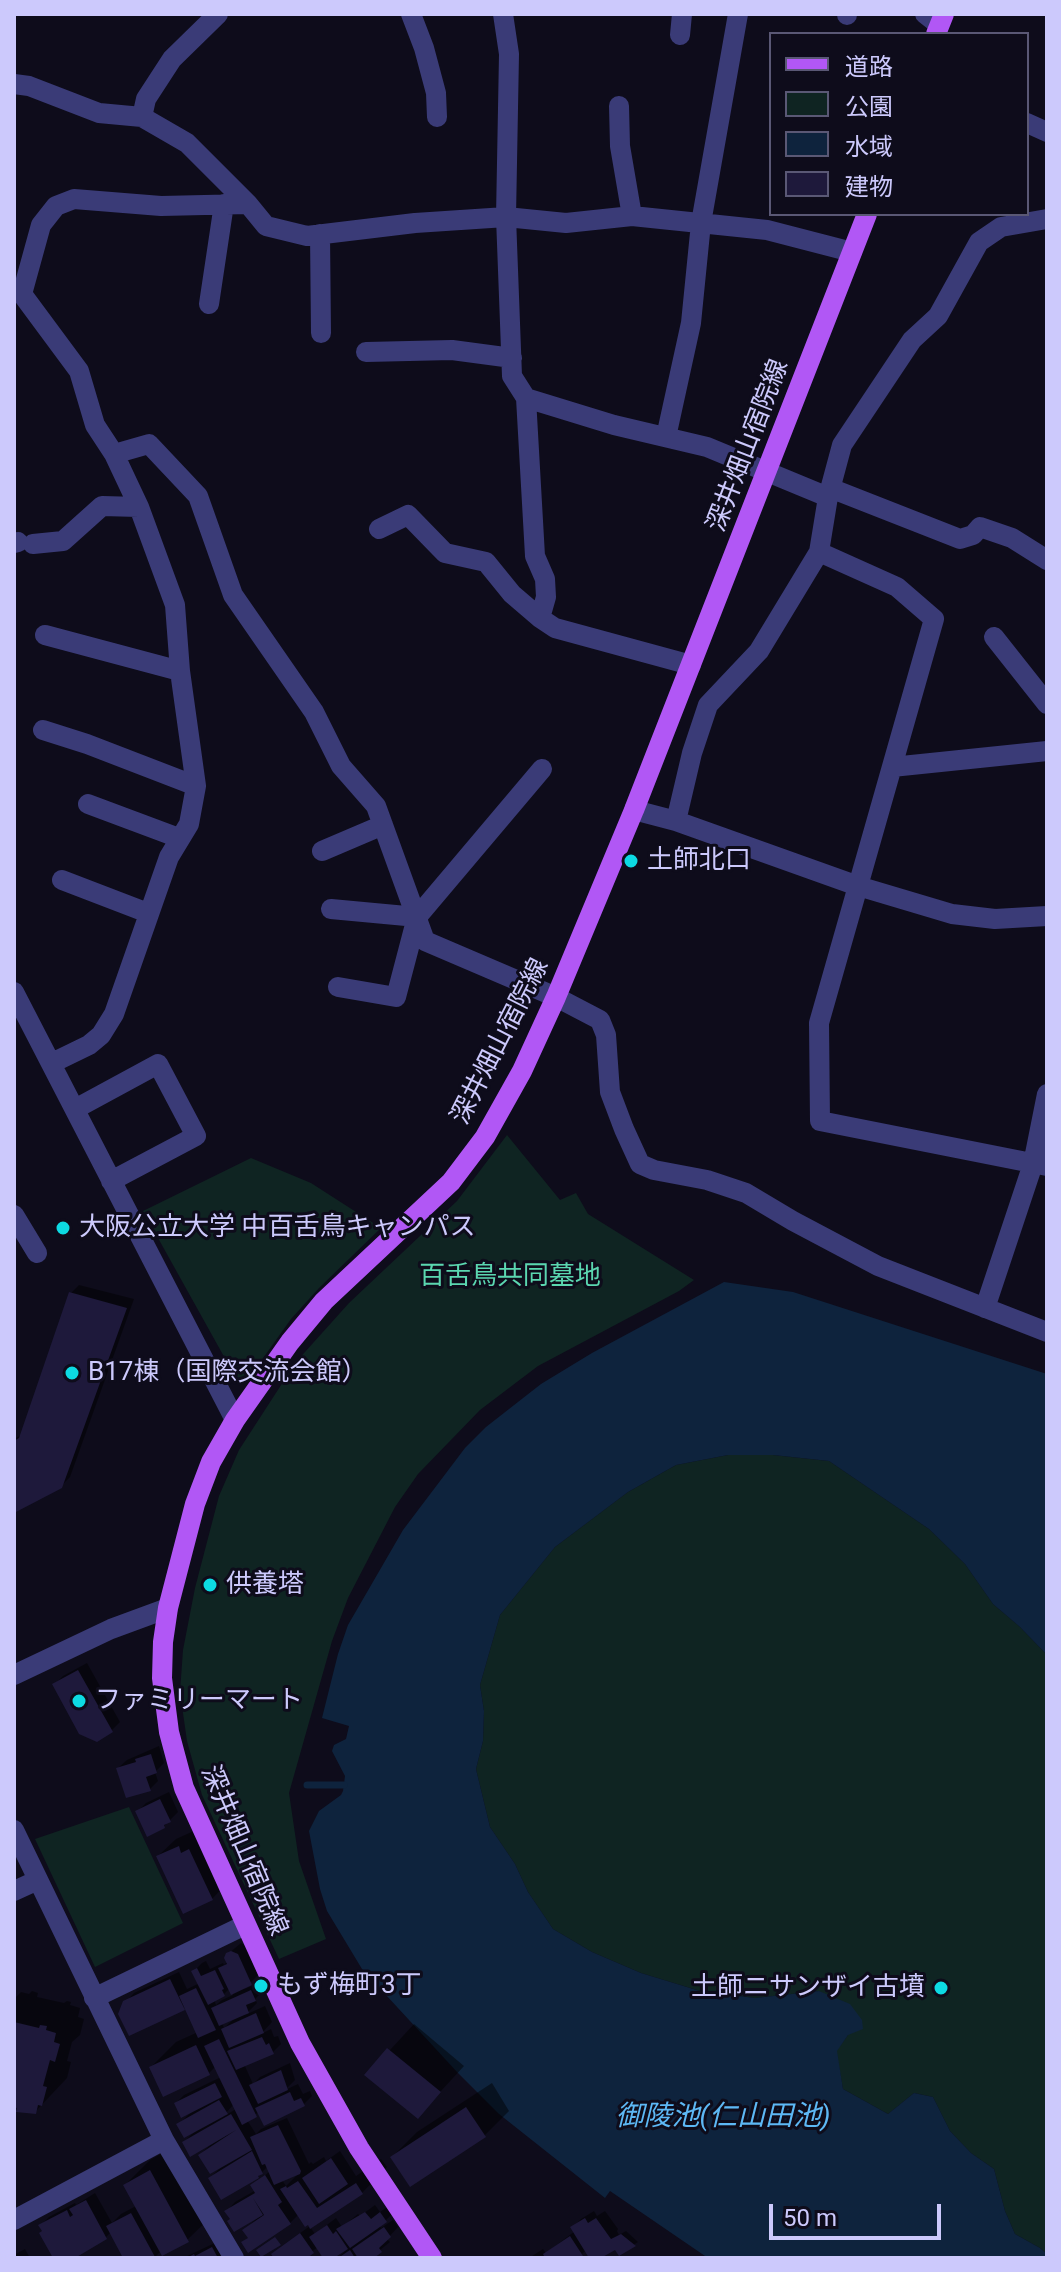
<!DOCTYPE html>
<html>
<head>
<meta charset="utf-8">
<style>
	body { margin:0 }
	#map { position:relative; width:1061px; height:2272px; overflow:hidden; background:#0e0c1b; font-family:Roboto,"Noto Sans JP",sans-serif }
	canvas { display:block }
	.frame { position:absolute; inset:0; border:16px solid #ccc9fc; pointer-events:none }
	.legend { position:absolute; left:769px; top:32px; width:260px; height:184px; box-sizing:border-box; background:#0e0c1b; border:2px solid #5a5875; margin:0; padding:10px 14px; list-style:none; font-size:24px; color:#ccc9fc }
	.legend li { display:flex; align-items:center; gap:16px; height:40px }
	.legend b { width:40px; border:2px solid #5a5875 }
	.scale { position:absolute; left:769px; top:2204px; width:172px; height:36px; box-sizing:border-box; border:4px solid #ccc9fc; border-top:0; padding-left:10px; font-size:24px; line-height:28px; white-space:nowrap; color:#ccc9fc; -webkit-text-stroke:6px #0e0c1b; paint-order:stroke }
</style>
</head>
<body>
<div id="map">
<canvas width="1061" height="2272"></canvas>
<div class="frame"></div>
<ul class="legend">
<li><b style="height:10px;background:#b157f5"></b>道路</li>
<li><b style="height:22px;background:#0f2422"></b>公園</li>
<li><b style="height:22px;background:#0e233d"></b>水域</li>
<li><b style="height:22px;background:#1e193b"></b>建物</li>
</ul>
<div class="scale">50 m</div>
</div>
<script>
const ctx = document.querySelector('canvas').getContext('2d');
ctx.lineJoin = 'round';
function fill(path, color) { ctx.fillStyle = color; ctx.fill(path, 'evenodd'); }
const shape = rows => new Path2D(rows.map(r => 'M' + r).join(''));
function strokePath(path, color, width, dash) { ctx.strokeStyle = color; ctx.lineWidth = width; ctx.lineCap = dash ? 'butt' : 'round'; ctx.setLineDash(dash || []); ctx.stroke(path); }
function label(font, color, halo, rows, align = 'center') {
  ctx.font = font + ' Roboto,"Noto Sans JP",sans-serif'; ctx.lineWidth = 6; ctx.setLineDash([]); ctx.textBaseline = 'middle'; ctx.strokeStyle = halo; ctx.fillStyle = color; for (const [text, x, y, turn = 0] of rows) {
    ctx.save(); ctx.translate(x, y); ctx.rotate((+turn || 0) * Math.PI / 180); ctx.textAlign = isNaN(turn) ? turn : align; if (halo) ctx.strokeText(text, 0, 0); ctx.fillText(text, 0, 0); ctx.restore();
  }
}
const green = shape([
	[507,1135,560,1200,576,1193,588,1214,694,1280,679,1291,538,1366,480,1410,418,1474,395,1507,348,1598,332,1641,289,1793,299,1861,326,1939,279,1959,202,1795,187,1741,180,1692,183,1650,195,1588,219,1496,239,1450,296,1362,349,1303,457,1201],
	[251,1158,311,1183,381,1228,319,1288,291,1319,246,1382,237,1380,143,1211],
	[728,1455,773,1455,829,1461,929,1529,965,1564,993,1604,1020,1627,1047,1655,1047,2254,1040,2248,1015,2234,1005,2211,994,2169,971,2153,950,2131,933,2097,914,2093,888,2114,843,2089,836,2051,848,2035,819,1991,755,1998,700,1991,641,1973,592,1952,553,1929,528,1892,515,1864,490,1827,476,1769,483,1741,484,1711,480,1685,500,1615,555,1547,628,1492,676,1465],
	[129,1807,183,1923,95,1967,35,1839]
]);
const water = shape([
	[724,1282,793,1292,1047,1374,1047,1655,1020,1627,993,1604,965,1564,929,1529,829,1461,773,1455,728,1455,676,1465,628,1492,555,1547,500,1615,480,1685,484,1711,483,1741,476,1769,490,1827,515,1864,528,1892,553,1929,592,1952,641,1973,700,1991,755,1998,819,1991,850,2004,862,2020,863,2029,848,2035,837,2051,843,2089,888,2114,914,2093,933,2097,950,2131,971,2153,994,2169,1005,2211,1015,2234,1040,2248,1047,2254,1047,2258,708,2258,610,2191,605,2198,499,2114,457,2072,362,1969,327,1911,320,1889,309,1831,319,1811,341,1795,343,1791,345,1776,332,1751,334,1745,346,1739,349,1726,322,1718,338,1654,348,1625,403,1530,465,1448,486,1427,541,1384,592,1353]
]);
const shadow = shape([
	[79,1285,134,1299,70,1477,61,1486,14,1511,14,1439,23,1434,70,1294],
	[87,1663,120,1722,112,1730,55,1684,63,1676],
	[159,1746,164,1763,155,1772,158,1781,150,1789,118,1768,127,1760],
	[169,1792,178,1812,164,1826,137,1812,146,1803],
	[196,1830,229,1881,212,1899,158,1856,176,1839],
	[241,1943,246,1946,259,1974,244,1989,259,1983,263,1991,255,1999,257,2003,245,2015,265,2006,272,2022,261,2034,271,2029,274,2037,278,2036,281,2044,273,2052,244,2064,253,2084,260,2077,290,2063,295,2080,285,2090,298,2084,303,2094,310,2091,312,2096,304,2104,259,2112,247,2120,256,2134,261,2129,287,2118,309,2164,311,2162,313,2164,324,2157,326,2161,340,2151,356,2176,381,2159,387,2167,362,2193,310,2227,315,2234,336,2218,342,2227,358,2214,360,2216,375,2205,380,2212,390,2205,394,2212,380,2226,381,2228,393,2220,398,2227,387,2239,390,2242,370,2258,338,2258,345,2251,334,2258,324,2258,318,2247,303,2258,277,2258,274,2254,282,2246,317,2221,299,2214,290,2223,250,2237,245,2230,257,2218,232,2219,227,2211,235,2202,256,2190,253,2186,270,2171,268,2166,258,2176,210,2178,222,2166,200,2155,212,2143,184,2142,195,2131,179,2124,191,2112,176,2103,184,2095,221,2077,216,2066,209,2073,151,2067,176,2042,198,2032,187,2007,130,2034,125,2003,134,1993,179,1972,187,1989,200,1983,194,1971,202,1963,206,1961,210,1969,223,1963,224,1965,227,1962,228,1954],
	[230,1988,233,1995,222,2000,216,2005,214,1999,224,1994],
	[235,2018,224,2028,222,2023],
	[234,2104,236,2109,226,2115,225,2114],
	[300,2172,286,2186,282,2180],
	[32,1991,38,1993,37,1997,64,2003,67,2001,71,2002,70,2005,80,2008,78,2017,84,2019,80,2035,72,2042,67,2061,71,2062,67,2078,35,2112,14,2105,14,1999,21,1992,29,1994],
	[414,2024,464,2066,417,2117,367,2075],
	[492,2083,509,2111,484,2136,392,2157,417,2132],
	[175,2146,213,2215,187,2240,161,2251,154,2258,125,2258,111,2232,106,2237,70,2258,55,2258,41,2225,49,2217,75,2203,76,2205,95,2193,112,2223,121,2214,136,2206,125,2185,150,2160],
	[594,2211,597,2216,605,2211,618,2229,617,2231,619,2235,626,2231,638,2242,619,2254,615,2247,597,2258,591,2258,586,2250,581,2255,584,2258,529,2258,543,2249,546,2253,575,2231,572,2228,581,2219],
	[221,2240,231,2258,183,2258],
	[25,2249,30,2258,14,2258,14,2255]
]);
const stream = shape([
	[307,1785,344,1785]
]);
const building = shape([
	[69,1292,127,1308,62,1488,14,1513,14,1441,19,1438],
	[78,1670,113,1732,97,1742,79,1734,52,1684],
	[151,1754,157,1773,146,1777,151,1791,126,1798,116,1768,136,1762,135,1759],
	[160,1799,171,1822,164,1825,165,1828,147,1837,135,1811],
	[179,1846,181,1853,189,1849,213,1900,183,1914,156,1856],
	[231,1951,238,1954,252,1985,231,1995,218,1968,227,1964,224,1958,226,1953],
	[197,1968,201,1976,215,1970,224,1989,222,1990,225,1996,208,2005,191,1971],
	[170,1979,185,2010,129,2036,118,2014,123,2001],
	[196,1988,216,2030,198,2038,179,1996],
	[251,1990,256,2001,246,2005,249,2013,219,2026,211,2008],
	[256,2013,264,2033,229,2048,221,2029],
	[14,2022,39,2028,40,2025,47,2026,46,2030,56,2033,54,2042,60,2044,55,2062,50,2060,43,2086,47,2087,42,2106,38,2105,36,2114,16,2112,17,2108,14,2107],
	[262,2037,266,2045,269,2043,274,2054,236,2070,227,2051],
	[219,2039,257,2117,242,2125,204,2046],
	[196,2045,210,2075,163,2097,149,2067],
	[387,2048,441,2092,418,2119,364,2075],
	[281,2070,288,2090,258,2104,249,2085],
	[215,2083,222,2097,181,2118,174,2103],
	[290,2092,294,2101,301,2098,305,2106,264,2126,255,2108],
	[219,2100,228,2114,184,2138,176,2124],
	[466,2107,486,2137,410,2187,390,2157],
	[231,2114,252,2150,210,2174,198,2155,236,2130,190,2157,182,2142],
	[278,2125,301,2171,300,2174,274,2185,265,2164,262,2165,250,2137],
	[252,2151,263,2174,258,2176,259,2178,221,2200,208,2178],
	[331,2158,348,2184,319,2204,302,2178],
	[150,2170,189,2242,162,2256,123,2185],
	[265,2175,282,2202,278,2205,291,2224,248,2253,241,2242,248,2238,242,2230,264,2215,253,2198,263,2215,234,2232,227,2221,230,2219,224,2211,255,2193,250,2185],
	[298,2181,317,2208,356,2183,363,2194,310,2229,308,2225,305,2227,280,2189,286,2186,287,2188],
	[86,2200,107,2239,75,2258,53,2258,39,2233,42,2231,38,2225,67,2210,70,2217,73,2215,69,2209],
	[365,2212,371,2219,380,2212,387,2222,350,2248,336,2229],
	[131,2213,155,2257,152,2258,123,2258,106,2226],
	[585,2218,588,2223,596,2218,611,2239,621,2234,636,2246,619,2256,615,2250,601,2258,589,2258,570,2227],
	[327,2225,333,2234,336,2231,348,2249,334,2258,323,2258,309,2237],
	[384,2227,391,2237,379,2248,382,2252,374,2258,358,2258,352,2249],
	[300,2233,314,2253,307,2258,274,2258,271,2254],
	[570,2236,583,2256,580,2258,545,2258,543,2254],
	[275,2237,281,2245,261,2257,256,2250],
	[212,2247,218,2258,187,2258,194,2254,195,2256],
	[350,2250,355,2258,338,2258]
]);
const minor = shape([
	[411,14,424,48,436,93,437,117],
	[503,14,509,54,506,217,512,376,526,398,614,425,707,447,828,497],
	[925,14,939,25],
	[847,15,847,14],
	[680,35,682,14],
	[14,84,29,86,99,113,142,117,187,143,248,204],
	[619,106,620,146,632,216],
	[142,117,146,99,172,59,218,14],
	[1027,123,1047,132],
	[1047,219,1001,227,979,242,938,316,912,340,842,445,828,497,819,552,897,587,934,619,819,1023,820,1121,1047,1166],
	[320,234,321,333],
	[209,304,224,204],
	[366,352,452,350,512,358],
	[526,398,535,556,545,579,546,597,540,618],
	[666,437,691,323,701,223,738,14],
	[114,454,149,444,198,496,233,595,314,712,341,766,376,806,425,941,556,997,600,1020,606,1035,610,1092,624,1129,640,1164,654,1170,707,1180,746,1193,793,1221,878,1266,1047,1332],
	[830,488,960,539,973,535,980,527,1012,538,1047,560],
	[379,529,408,515,445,553,486,562,512,594,540,618,555,628,691,665],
	[14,543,18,542],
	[33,544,63,541,102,506,139,507],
	[45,635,180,671],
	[994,637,1047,704],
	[43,730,87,744,196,786],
	[892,767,1047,751],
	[88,804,179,838],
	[634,810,676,821,858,886,952,914,995,919,1047,916],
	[676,821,692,753,708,705,759,651,819,552],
	[322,851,383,825],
	[62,880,148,913],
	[331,909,417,917],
	[338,987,396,997,417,917,542,769],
	[14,992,235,1420],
	[52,1063,89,1045,101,1035,114,1014,169,857,189,824,196,786,180,671,175,605,139,507,114,454,95,425,79,371,22,294,41,225,56,206,74,199,161,206,248,204,266,226,307,236,415,223,506,217,566,223,632,216,767,230,852,252],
	[75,1109,158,1064,196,1136,111,1181],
	[14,1215,37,1253],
	[985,1308,1033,1164,1047,1094],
	[14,1675,111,1629,168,1608],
	[14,1830,164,2140,234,2258],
	[14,1891,38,1880],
	[94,1998,245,1925],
	[14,2220,164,2140]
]);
const major = shape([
	[936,34,944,14],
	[432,2258,359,2148,300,2043,184,1788,169,1732,162,1678,163,1642,168,1608,195,1504,211,1462,235,1420,290,1342,324,1301,451,1182,485,1137,522,1071,556,997,634,810,867,214]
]);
const markers = [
	[631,861,8,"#0ddae3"],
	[63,1228,8,"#0ddae3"],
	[72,1373,8,"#0ddae3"],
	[210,1585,8,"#0ddae3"],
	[79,1701,8,"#0ddae3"],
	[261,1986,8,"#0ddae3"],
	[941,1988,8,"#0ddae3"]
];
const streetNames = [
	["深井畑山宿院線",749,446,-69],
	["深井畑山宿院線",501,1042,-63],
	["深井畑山宿院線",243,1851,67]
];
const poiNames = [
	["土師北口",647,861],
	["大阪公立大学 中百舌鳥キャンパス",79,1228],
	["B17棟（国際交流会館）",88,1373],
	["供養塔",226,1585],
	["ファミリーマート",95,1701],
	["もず梅町3丁",277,1986],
	["土師ニサンザイ古墳",925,1988,"right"]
];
const parkNames = [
	["百舌鳥共同墓地",510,1277]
];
const waterNames = [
	["御陵池(仁山田池)",723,2118]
];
fill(green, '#0f2422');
fill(water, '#0e233d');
fill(shadow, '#0007');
strokePath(stream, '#0e233d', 7);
fill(building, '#1e193b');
strokePath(minor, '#3a3b77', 20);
strokePath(major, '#b157f5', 20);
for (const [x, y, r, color] of markers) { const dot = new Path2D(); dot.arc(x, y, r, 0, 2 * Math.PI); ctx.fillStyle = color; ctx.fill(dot); strokePath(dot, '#0e0c1b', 3); }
label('26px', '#ccc9fc', '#0e0c1b', streetNames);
label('26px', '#ccc9fc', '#0e0c1b', poiNames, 'left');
label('26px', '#5bd6b0', '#0e0c1b', parkNames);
label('italic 28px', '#5db8f5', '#0e0c1b', waterNames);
</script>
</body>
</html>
